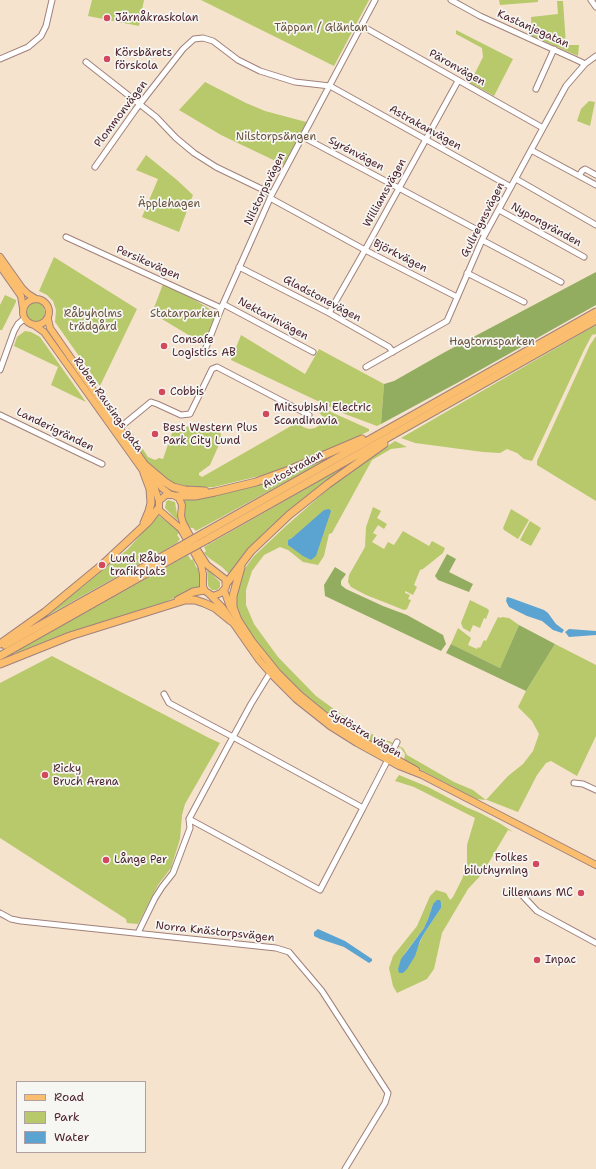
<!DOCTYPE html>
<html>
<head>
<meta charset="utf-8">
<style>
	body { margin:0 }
	#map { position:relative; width:596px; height:1169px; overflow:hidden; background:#f5e3ce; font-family:"Shantell Sans",sans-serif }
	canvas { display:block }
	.legend { position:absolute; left:16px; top:1081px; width:130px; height:72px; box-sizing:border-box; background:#f6f6f2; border:1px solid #b1a0a2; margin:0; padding:5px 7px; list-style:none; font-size:12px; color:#4a1f2b }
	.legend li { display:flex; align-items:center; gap:8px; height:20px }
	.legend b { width:20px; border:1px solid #b1a0a2 }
</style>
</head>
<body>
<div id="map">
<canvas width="596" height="1169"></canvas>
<ul class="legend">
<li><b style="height:5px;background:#fabe6e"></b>Road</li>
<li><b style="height:11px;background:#b8c96b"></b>Park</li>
<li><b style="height:11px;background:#5ba4d2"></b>Water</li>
</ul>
</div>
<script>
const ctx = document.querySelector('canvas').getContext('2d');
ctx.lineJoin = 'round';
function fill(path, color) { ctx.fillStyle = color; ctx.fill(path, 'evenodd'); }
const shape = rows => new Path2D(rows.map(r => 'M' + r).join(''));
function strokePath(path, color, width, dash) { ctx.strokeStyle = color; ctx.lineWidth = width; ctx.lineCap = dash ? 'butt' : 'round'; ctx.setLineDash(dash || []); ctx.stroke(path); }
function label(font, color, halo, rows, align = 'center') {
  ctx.font = font + ' "Shantell Sans",sans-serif'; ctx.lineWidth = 3.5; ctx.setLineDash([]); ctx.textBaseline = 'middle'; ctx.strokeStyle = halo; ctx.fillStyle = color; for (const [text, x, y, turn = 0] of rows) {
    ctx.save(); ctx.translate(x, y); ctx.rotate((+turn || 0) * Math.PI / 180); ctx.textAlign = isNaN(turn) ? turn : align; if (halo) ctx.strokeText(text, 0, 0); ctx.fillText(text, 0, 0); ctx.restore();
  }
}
const green = shape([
	[92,0,144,0,139,26,88,16],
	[201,0,369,0,334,66],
	[499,0,538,0,538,2,500,5],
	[557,1,563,1,566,45,579,45,578,56,532,36,531,17,558,14],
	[456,30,513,59,494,96,470,83,483,57,482,48,456,34],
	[205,82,246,103,265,111,310,123,286,166,221,135,179,110],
	[589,101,595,102,590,126,577,121,581,109],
	[146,155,177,180,193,195,179,232,142,217,158,179,136,170],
	[54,257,137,309,100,386,55,322,56,310,53,301,47,295,39,291],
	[163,284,187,295,216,313,205,345,152,313],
	[5,295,16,300,16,302,2,330,0,330,0,305],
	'25 312a10 10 0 1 1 20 0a10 10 0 1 1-20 0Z',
	[596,325,596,334,592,335,585,348,532,461,524,459,517,453,507,449,500,453,483,452,415,443,401,438],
	[25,331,31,332,40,337,86,402,51,385,58,367,14,346,17,337],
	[241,335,305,374,319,349,384,384,381,424,377,426,345,414,231,360],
	[596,336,596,501,537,465,537,461,590,345],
	[311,403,369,429,369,431,345,443,276,472,214,487,196,488,173,483,158,473,148,463,126,431,129,428,148,457,155,460,159,458,163,459,172,433,177,424,183,428,198,422,220,432,222,438,210,465,199,473,199,475,202,477,298,422,303,427,309,429,315,428,320,425,323,417],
	[395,441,407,447,391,449,372,460,332,533,329,534,324,556,318,565,303,562,288,550,280,547,264,555,252,571,246,590,246,605,254,624,278,657,316,696,356,725,382,740,389,741,403,748,407,755,454,782,473,790,486,800,508,776,523,764,533,751,539,734,532,721,518,707,526,691,555,644,596,665,596,736,577,776,551,761,546,763,537,775,518,812,487,800,476,799,404,761,405,754,401,748,387,742,380,746,374,743,341,724,307,698,286,678,261,649,243,622,238,612,235,598,242,572,254,556,287,525,344,475],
	[292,538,311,560,288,540],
	[330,456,331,457,196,531,193,528,191,528,186,525,184,517,185,505,183,500,204,497,273,479],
	[340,469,341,470,296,506,245,554,229,574,222,567,209,558,204,553,206,551,204,547],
	[168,500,175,502,178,521,165,508,166,502],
	[373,507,381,511,377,518,387,524,384,529,378,525,373,533,377,535,372,542,384,549,388,542,394,545,403,531,429,546,432,541,445,548,443,553,423,569,420,570,414,585,417,587,413,595,405,591,405,593,410,595,408,599,411,600,407,609,404,610,366,595,351,587,348,582,349,575,365,547,366,527],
	[511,509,529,520,518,539,504,530,503,528],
	[158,515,180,532,177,535,180,539,177,543,34,623,81,588,128,549],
	[530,521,541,528,531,546,520,540],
	[188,555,191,560,193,559,196,567,200,569,200,587,165,602,61,635,16,653,15,652],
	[207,569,220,582,220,587,217,590,212,590,208,586],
	[470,600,488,609,489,611,486,619,484,618,480,628,473,625,470,632,463,628,461,623],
	[498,617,501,618,502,617,509,618,519,625,500,668,451,644,458,628,471,638,468,645,477,649,478,647,480,648,484,640,486,641],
	[52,656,209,738,220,743,185,804,182,815,180,839,171,868,158,885,138,924,127,923,126,919,0,838,0,683],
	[399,775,428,787,466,807,480,813,501,824,513,832,508,830,482,874,468,889,442,933,434,969,427,979,397,993,393,986,389,968,393,956,417,926,430,896,436,890,446,893,450,900,453,897,462,879,467,864,467,845,475,818,414,787,395,781],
	[433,904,441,908,425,932,417,948,398,969,405,953,424,928,428,919]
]);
const forest = shape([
	[596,272,596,305,457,383,381,424,384,384,394,381,445,352],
	[447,554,456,559,449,572,473,584,469,592,438,580,435,576],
	[335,567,346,574,341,581,341,585,346,589,383,606,407,615,443,635,446,644,441,651,325,596,324,585],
	[519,625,555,644,526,691,446,653,451,644,500,668]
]);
const water = shape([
	[329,509,331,511,316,556,311,560,303,556,288,545,288,540,292,538,324,510],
	[507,597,511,598,544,610,548,613,556,624,564,630,562,633,553,630,542,621,527,616,509,607,506,601],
	[569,629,596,631,596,635,569,637,565,632],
	[437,900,440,900,441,903,441,908,425,932,420,941,415,956,407,969,403,973,399,973,398,969,401,959,424,928,428,919,433,904],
	[318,929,345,941,372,959,372,961,369,963,344,947,320,939,314,936,314,932]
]);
const minor = shape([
	[451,0,480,16,579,61,585,64],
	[591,0,596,7],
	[362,26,543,128],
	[0,59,28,47,41,36,46,26,52,0],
	[86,62,156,117,176,138,194,153,216,167,272,194],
	[536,89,554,49],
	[303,137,485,234],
	[531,150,596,185],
	[95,167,136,109,183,49,194,39,203,38,213,41,238,60,260,71,295,82,330,86,511,187],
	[579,176,582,171,585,169,596,175],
	[516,179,596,225],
	[270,198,365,250,457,297],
	[499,210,584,257],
	[66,237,221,308],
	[482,240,561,282],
	[239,267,329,313,389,347,393,352],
	[467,273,524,302],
	[223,304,313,352],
	[329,313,365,250,458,81],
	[205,350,223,304,272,194,375,0],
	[366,367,447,321,482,240,543,128,566,86,585,64,596,56],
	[0,370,14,331,18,324,24,319],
	[0,415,102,464],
	[117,430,151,402,157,404,181,415,190,414,212,369,217,367,309,415],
	[164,694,169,703,233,737,363,808,320,890,189,819,233,737,251,704,270,673],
	[574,783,583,784,596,790],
	[363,808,397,742],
	[522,895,537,911,596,943],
	[0,913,11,919,21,921,276,948,289,952,322,991,388,1093,385,1103,345,1169],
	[138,933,155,898,162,887,173,873,190,828,189,819]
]);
const major = shape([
	[0,257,22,288,28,294,36,299],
	[0,266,21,296,23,308],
	'23 312a13 13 0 1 1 26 0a13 13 0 1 1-26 0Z',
	[48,319,50,328,153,476,162,488,171,495],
	[34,325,44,332,154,486,159,501],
	[166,495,173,495,179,498,182,505,181,516,183,523,198,551,207,565,225,579,226,584,226,587,221,593,213,596,205,591,203,587,203,574,201,565,181,529,159,510,159,501,166,495],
	[224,590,230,607,252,641,277,672,300,695,327,717,353,735,416,770],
	[209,594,222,607,259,660,272,675,296,699,330,726,357,743,399,766,422,775,596,865]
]);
const highway = shape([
	[146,466,165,482,173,487,185,490,205,491],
	[144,473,150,489,151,503,149,511,144,523],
	[177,496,195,496,215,492,256,482,289,470,362,439],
	[204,533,596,312],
	[208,539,596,320],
	[226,584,251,551,289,515,328,484,384,444],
	[178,600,193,592,204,590],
	[237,618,233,607,233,596,241,567],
	[0,644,45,612,102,565,148,522,158,509],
	[5,645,174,550],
	[0,656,177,556],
	[0,664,70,636,185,600,195,600,204,603,215,608,231,621]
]);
const highwayBridge = shape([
	[174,550,204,533],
	[177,556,208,539]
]);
const markers = [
	[107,18,4,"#d1495b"],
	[107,59,4,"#d1495b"],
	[164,346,4,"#d1495b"],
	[162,392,4,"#d1495b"],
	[266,414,4,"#d1495b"],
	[155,434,4,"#d1495b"],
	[102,565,4,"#d1495b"],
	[45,775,4,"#d1495b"],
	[106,860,4,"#d1495b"],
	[536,864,4,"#d1495b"],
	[581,893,4,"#d1495b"],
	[537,960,4,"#d1495b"]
];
const poiNames = [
	["Järnåkraskolan",115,18],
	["Körsbärets",115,53],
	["förskola",115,66],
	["Consafe",172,340],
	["Logistics AB",172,353],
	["Cobbis",170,392],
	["Mitsubishi Electric",274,408],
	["Scandinavia",274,421],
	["Best Western Plus",163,428],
	["Park City Lund",163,441],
	["Lund Råby",110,559],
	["trafikplats",110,572],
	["Ricky",53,769],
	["Bruch Arena",53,782],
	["Folkes",528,858,"right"],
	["biluthyrning",528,871,"right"],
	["Långe Per",114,860],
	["Lillemans MC",573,893,"right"],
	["Inpac",545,960]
];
const parkNames = [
	["Täppan / Gläntan",321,28],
	["Nilstorpsängen",276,137],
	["Äpplehagen",169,204],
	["Råbyholms",93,314],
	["trädgård",93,327],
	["Statarparken",185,314],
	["Hagtornsparken",492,342]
];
const streetNames = [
	["Kastanjegatan",533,29,24],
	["Päronvägen",457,68,29],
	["Plommonvägen",121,114,-53],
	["Astrakanvägen",425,128,29],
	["Syrénvägen",356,154,28],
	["Nilstorpsvägen",265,189,-64],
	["Williamsvägen",385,193,-61],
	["Gullregnsvägen",483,220,-63],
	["Nypongränden",546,225,29],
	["Björkvägen",400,256,27],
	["Persikevägen",148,263,24],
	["Gladstonevägen",322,299,28],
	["Nektarinvägen",273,319,28],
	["Ruben Rausings gata",108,405,55],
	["Landerigränden",55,430,26],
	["Autostradan",293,470,-29],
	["Sydöstra vägen",365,734,31],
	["Norra Knästorpsvägen",215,932,6]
];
fill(green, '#b8c96b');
fill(forest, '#92ad5f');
fill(water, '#5ba4d2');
strokePath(minor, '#a0817c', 7);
strokePath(major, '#a0817c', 8);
strokePath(highway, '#a0817c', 9);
strokePath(minor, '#fff', 5);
strokePath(major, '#fabe6e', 6);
strokePath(highway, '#fabe6e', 7);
strokePath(highwayBridge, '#a0817c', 9, []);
strokePath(highwayBridge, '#fabe6e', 7);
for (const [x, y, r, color] of markers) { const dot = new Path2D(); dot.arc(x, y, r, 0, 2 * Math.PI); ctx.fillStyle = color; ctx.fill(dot); strokePath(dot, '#f6f6f2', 1.5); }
label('11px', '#4a1f2b', '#f6f6f2', poiNames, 'left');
label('11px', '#6b523e', '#f6f6f2', parkNames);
label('11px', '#4a1f2b', '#f6f6f2', streetNames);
</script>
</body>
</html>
